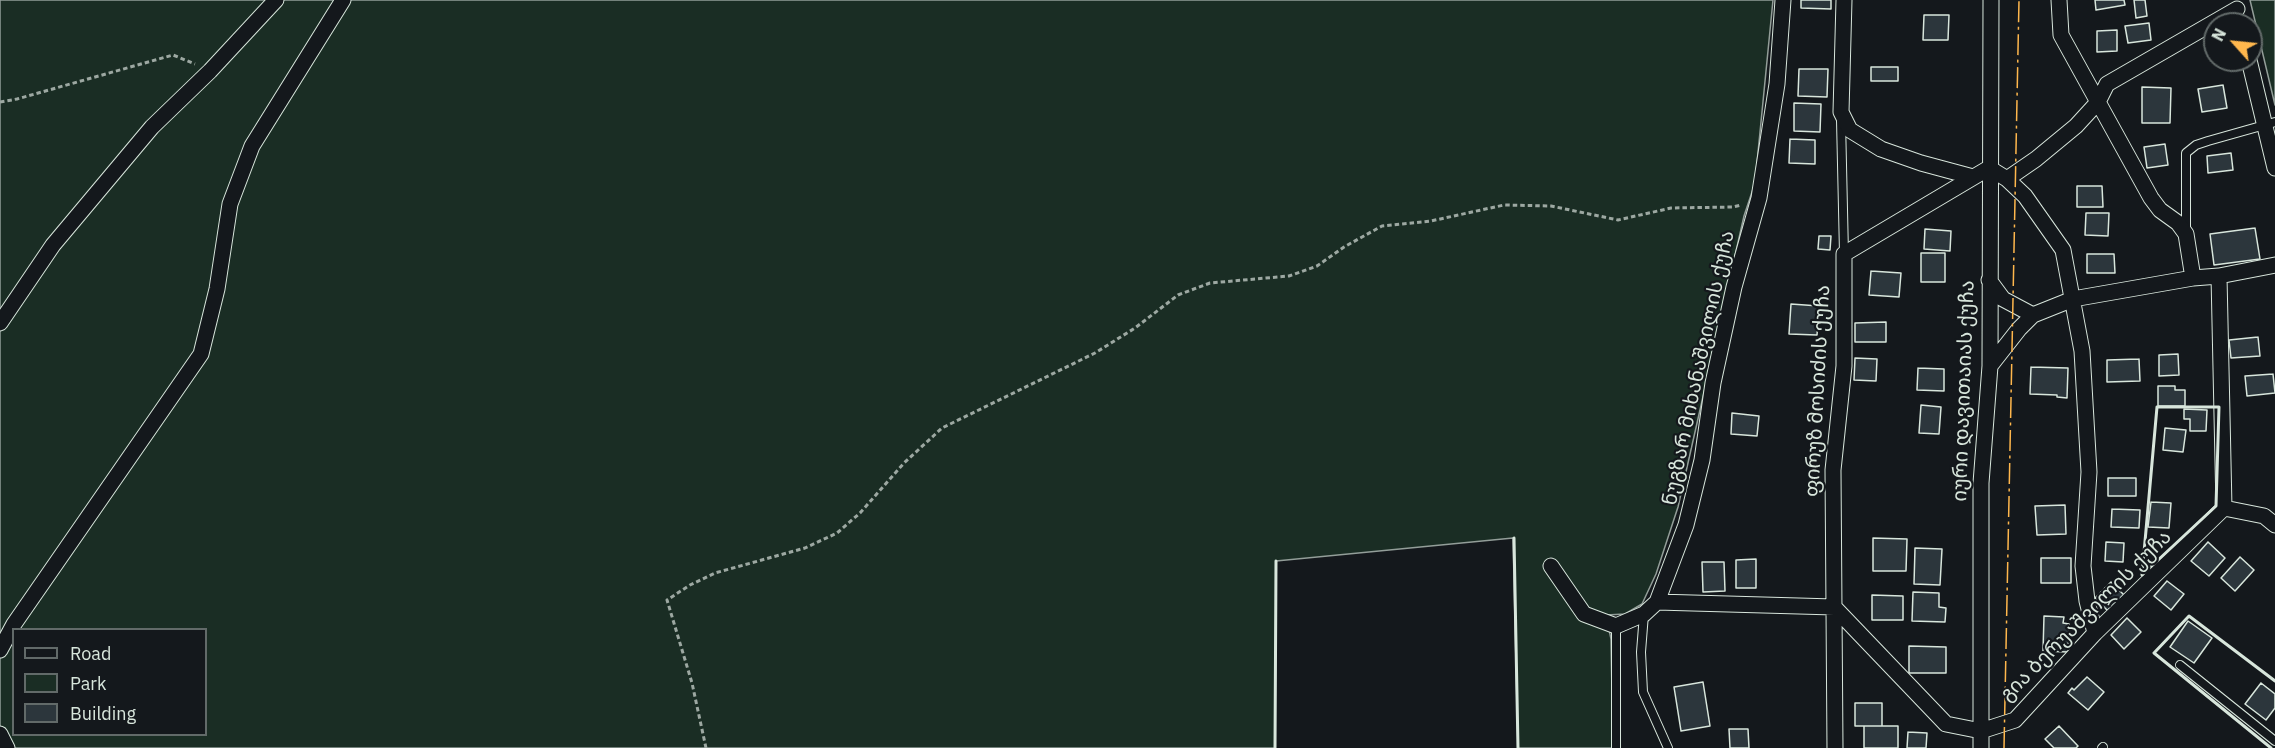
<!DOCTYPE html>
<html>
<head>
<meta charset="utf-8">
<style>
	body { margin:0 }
	#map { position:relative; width:2275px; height:748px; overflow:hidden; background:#14181c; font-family:"IBM Plex Sans",sans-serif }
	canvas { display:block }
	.legend { position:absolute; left:12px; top:628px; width:195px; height:108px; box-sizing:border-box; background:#14181c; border:2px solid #626a69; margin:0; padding:8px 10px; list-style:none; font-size:18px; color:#d8e6dc }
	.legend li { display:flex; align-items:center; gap:12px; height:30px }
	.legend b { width:30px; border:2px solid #626a69 }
	.north { position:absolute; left:2203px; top:12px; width:60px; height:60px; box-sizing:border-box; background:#14181c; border:2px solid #626a69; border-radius:50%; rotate:297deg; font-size:16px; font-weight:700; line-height:24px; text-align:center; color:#d8e6dc }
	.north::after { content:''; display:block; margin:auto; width:21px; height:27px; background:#ffb74d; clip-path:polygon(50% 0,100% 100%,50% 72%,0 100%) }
</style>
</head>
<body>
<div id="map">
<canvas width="2275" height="748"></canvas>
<ul class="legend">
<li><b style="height:8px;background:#14181c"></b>Road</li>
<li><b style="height:16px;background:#1a2d24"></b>Park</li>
<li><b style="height:16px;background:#2c363c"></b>Building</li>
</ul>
<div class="north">N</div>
</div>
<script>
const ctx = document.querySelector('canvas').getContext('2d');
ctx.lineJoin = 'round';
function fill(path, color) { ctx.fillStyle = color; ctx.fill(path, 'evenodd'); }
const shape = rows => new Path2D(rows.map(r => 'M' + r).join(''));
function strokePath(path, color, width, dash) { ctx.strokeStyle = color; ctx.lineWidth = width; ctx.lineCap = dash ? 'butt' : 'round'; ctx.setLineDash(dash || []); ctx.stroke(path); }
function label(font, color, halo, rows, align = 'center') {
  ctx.font = font + ' "IBM Plex Sans","Noto Sans Georgian",sans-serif'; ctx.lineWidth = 4.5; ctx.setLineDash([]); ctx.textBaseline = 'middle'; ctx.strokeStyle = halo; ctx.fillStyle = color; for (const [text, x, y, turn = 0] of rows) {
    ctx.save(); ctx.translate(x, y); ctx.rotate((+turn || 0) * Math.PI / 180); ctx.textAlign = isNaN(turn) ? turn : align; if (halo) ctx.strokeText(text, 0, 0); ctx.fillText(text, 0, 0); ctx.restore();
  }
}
const green = shape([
	[0,0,1773,0,1755,183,1744,216,1678,507,1656,574,1642,604,1625,614,1606,615,1611,639,1613,748,1518,748,1513,538,1276,561,1275,748,0,748,0,0],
	[14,630,206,630,206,734,14,734,14,630],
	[2250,0,2275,0,2275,105,2250,0]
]);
const building = shape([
	[1801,0,1831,0,1831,9,1801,8,1801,0],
	[2095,0,2124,0,2125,5,2096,10,2095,0],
	[2134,0,2145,0,2147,16,2136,18,2134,0],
	[1924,15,1949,15,1948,40,1923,40,1924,15],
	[2149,23,2151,40,2128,43,2125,26,2149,23],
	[2117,30,2117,51,2097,52,2097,31,2117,30],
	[1871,67,1898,67,1898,81,1871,81,1871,67],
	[1799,69,1828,69,1827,97,1798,96,1799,69],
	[2223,85,2227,108,2202,112,2198,89,2223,85],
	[2142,87,2171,88,2170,123,2142,123,2142,87],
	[1794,103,1821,104,1820,132,1794,131,1794,103],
	[1790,139,1815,140,1815,164,1789,163,1790,139],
	[2165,144,2168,165,2147,168,2144,147,2165,144],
	[2231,153,2233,170,2208,173,2207,156,2231,153],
	[2077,186,2102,186,2103,207,2077,207,2077,186],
	[2086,213,2109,213,2108,236,2085,235,2086,213],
	[2255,228,2260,259,2214,265,2210,234,2255,228],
	[1925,229,1951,231,1950,251,1924,249,1925,229],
	[1819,236,1831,236,1830,250,1818,249,1819,236],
	[1921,253,1945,253,1945,282,1921,282,1921,253],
	[2087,254,2114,254,2115,273,2087,273,2087,254],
	[1871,271,1901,273,1899,297,1869,295,1871,271],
	[1791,304,1819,306,1817,335,1789,334,1791,304],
	[1886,322,1886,342,1855,342,1855,323,1886,322],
	[2258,337,2260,356,2231,358,2229,340,2258,337],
	[2178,354,2179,375,2159,376,2159,355,2178,354],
	[1855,358,1877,359,1876,381,1854,380,1855,358],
	[2139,359,2140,381,2107,382,2107,360,2139,359],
	[2031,367,2068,368,2067,398,2057,397,2057,395,2030,394,2031,367],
	[1918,368,1944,369,1944,391,1917,390,1918,368],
	[2273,374,2275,393,2247,396,2245,376,2273,374],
	[2158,386,2175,386,2175,390,2185,390,2185,406,2158,406,2158,386],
	[1921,405,1941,407,1939,434,1919,433,1921,405],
	[2184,409,2207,410,2206,431,2190,431,2190,419,2184,419,2184,409],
	[1732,413,1759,416,1757,436,1731,434,1732,413],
	[2165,428,2186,430,2183,452,2163,450,2165,428],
	[2108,478,2136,478,2136,496,2108,496,2108,478],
	[2151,502,2171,503,2169,528,2148,527,2151,502],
	[2065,505,2066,534,2037,535,2035,506,2065,505],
	[2112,509,2140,510,2139,528,2111,527,2112,509],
	[1873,538,1907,539,1906,571,1873,571,1873,538],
	[2106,542,2124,543,2123,562,2105,561,2106,542],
	[2208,542,2225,558,2209,576,2191,561,2208,542],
	[1915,548,1942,549,1940,585,1914,584,1915,548],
	[2240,557,2254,570,2235,591,2221,578,2240,557],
	[2041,558,2071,558,2071,583,2041,583,2041,558],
	[1756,559,1756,588,1736,588,1736,560,1756,559],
	[1702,562,1724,562,1725,591,1703,592,1702,562],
	[2167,581,2184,594,2171,610,2154,596,2167,581],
	[2111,582,2124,595,2108,611,2095,598,2111,582],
	[1913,592,1939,593,1939,607,1946,608,1945,622,1912,621,1913,592],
	[1872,595,1903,596,1903,620,1872,620,1872,595],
	[2044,616,2064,617,2063,623,2069,624,2068,652,2043,651,2044,616],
	[2127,618,2141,632,2124,649,2111,635,2127,618],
	[2188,621,2212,638,2194,663,2170,647,2188,621],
	[1909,646,1946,647,1946,673,1909,673,1909,646],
	[2087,677,2104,692,2088,710,2068,693,2072,688,2074,690,2087,677],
	[1703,682,1710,726,1681,731,1674,687,1703,682],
	[2261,683,2275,694,2275,708,2266,720,2245,704,2261,683],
	[1855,703,1882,703,1882,726,1855,726,1855,703],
	[1864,726,1898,726,1898,748,1864,748,1864,726],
	[2059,726,2078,746,2076,748,2054,748,2045,739,2059,726],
	[1729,729,1748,729,1749,748,1730,748,1729,729],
	[1908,732,1927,733,1926,748,1907,748,1908,732]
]);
const path = shape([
	[0,102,17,99,173,55,195,64],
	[706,748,692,683,667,600,690,585,715,573,805,548,837,533,860,513,904,463,942,428,1095,353,1135,328,1178,295,1210,283,1289,276,1317,266,1344,247,1382,226,1431,221,1504,205,1551,206,1618,220,1671,208,1733,207,1741,205]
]);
const service = shape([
	[1841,120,1844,254],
	[2186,231,2186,153,2196,145,2208,141,2275,122],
	[1644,614,1641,652,1643,692,1668,748],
	[1616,626,1616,748],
	[2180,665,2275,741],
	[2102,748,2103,747]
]);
const minor = shape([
	[1844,0,1841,112,1850,130,1881,149,1921,163,1973,177],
	[2059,0,2061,35,2151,198,2160,210,2178,223,2186,234,2193,278],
	[2249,60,2275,168],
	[2007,179,2036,159,2076,126,2098,102,2107,84,2237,9],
	[2275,265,2219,276,2224,508,2264,516,2275,525],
	[1989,280,2003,299,2033,315,2073,299,2193,278,2219,276],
	[0,323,53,245,152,127,210,71,276,0],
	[1990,366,2019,329,2033,315],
	[1551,566,1584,614,1616,626,1644,614,1657,602,1686,525,1702,460,1713,383,1734,287,1759,198,1777,84,1783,0],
	[1657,602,1834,607,1946,724,1981,731,2015,720,2095,633,2224,508],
	[0,650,14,624,201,354,217,289,230,204,252,146,343,0],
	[0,734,7,748],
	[1835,748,1833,470,1844,366,1844,254,1989,168,2007,179,2025,196,2063,250,2082,351,2089,472,2083,566,2087,601,2095,633],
	[1981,748,1981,483,1990,366,1991,0]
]);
const wall = shape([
	[2157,407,2219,407,2216,506,2142,575,2157,407],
	[1514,538,1518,748],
	[1275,748,1276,561],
	[2271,748,2154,653,2189,616,2275,681]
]);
const power = shape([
	[2004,748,2019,0]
]);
const streetNames = [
	["ნუგზარ მიხანაშვილის ქუჩა",1699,368,-78],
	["ფირუზ მოსიძის ქუჩა",1818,391,-87],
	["იური დავითაიას ქუჩა",1964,391,-88],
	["გია ბერუაშვილის ქუჩა",2086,616,-45]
];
fill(green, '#1a2d24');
strokePath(green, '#939e99', 1.5);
fill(building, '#2c363c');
strokePath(building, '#d8e6dc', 1.5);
strokePath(service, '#d8e6dc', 10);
strokePath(minor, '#d8e6dc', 17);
strokePath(path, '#9da8a2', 3, [4.5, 3]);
strokePath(service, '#14181c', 8);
strokePath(minor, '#14181c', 15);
strokePath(wall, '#d8e6dc', 3);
strokePath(power, '#ffb74d', 1.5, [21, 4.5, 3, 4.5]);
label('20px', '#d8e6dc', '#14181c', streetNames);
</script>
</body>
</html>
